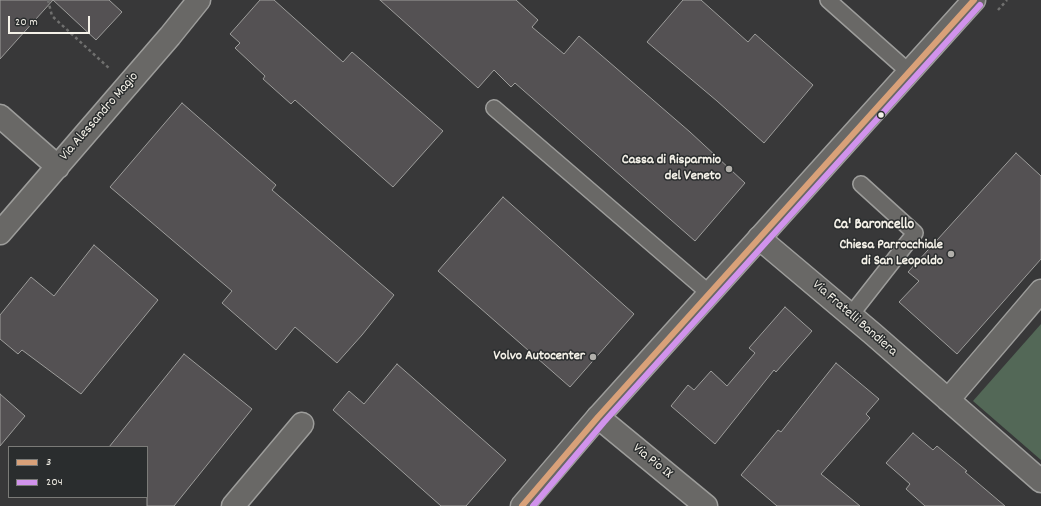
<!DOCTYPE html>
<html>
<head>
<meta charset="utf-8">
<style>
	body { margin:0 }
	#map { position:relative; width:1041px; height:506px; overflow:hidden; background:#383839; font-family:Dekko,sans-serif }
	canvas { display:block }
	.legend { position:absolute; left:8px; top:446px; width:140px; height:52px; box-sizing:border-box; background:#2a2d2e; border:1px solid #7b7b78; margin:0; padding:5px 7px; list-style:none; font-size:12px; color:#f4f1e8 }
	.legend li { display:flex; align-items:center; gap:8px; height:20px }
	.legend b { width:20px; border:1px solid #7b7b78 }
	.scale { position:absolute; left:8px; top:16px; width:82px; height:18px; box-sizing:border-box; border:2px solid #f4f1e8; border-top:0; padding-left:5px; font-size:12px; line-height:14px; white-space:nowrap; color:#f4f1e8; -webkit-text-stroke:3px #2a2d2e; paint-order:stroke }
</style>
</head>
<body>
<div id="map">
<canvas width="1041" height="506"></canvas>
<ul class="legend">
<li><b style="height:5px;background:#d9a179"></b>3</li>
<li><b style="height:5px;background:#d193ec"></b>204</li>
</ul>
<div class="scale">20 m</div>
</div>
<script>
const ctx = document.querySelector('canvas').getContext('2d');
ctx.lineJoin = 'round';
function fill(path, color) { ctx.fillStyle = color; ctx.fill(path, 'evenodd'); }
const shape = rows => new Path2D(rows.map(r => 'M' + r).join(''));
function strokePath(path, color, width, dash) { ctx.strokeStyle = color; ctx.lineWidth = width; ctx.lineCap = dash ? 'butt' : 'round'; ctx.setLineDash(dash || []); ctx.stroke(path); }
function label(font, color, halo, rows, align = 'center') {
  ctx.font = font + ' Dekko,sans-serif'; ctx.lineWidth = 3; ctx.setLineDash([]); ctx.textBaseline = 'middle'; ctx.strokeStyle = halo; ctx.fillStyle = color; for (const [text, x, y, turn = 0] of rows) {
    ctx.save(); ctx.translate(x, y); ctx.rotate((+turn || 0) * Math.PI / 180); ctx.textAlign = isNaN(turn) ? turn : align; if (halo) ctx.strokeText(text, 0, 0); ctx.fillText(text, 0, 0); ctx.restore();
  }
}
const green = shape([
	[1041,324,1041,460,973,401]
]);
const building = shape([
	[0,0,109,0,122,12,96,40,53,0,0,59,0,0],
	[260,0,274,0,343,62,352,52,443,131,393,187,295,100,291,104,263,79,265,76,235,48,240,43,230,34,260,0],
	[380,0,516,0,538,20,532,27,564,54,579,36,690,132,745,183,695,241,515,83,511,87,494,70,478,88,380,0],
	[683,0,701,0,748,42,755,34,813,85,764,143,717,101,647,42,683,0],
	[182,103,276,185,272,190,394,295,362,335,337,363,295,327,276,350,222,303,232,291,110,187,182,103],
	[1016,153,1041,176,1041,259,957,354,899,302,919,281,908,272,1016,153],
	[503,197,634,314,570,387,438,271,503,197],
	[94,245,158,300,81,394,22,350,18,354,0,339,0,315,31,277,54,296,94,245],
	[785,307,812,331,776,372,774,370,715,444,671,406,688,385,694,390,711,371,727,386,755,353,749,348,785,307],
	[184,354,252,409,174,506,147,506,147,447,109,447,184,354],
	[836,363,879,399,866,414,870,418,821,474,860,506,777,506,741,475,778,430,781,432,836,363],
	[397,364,506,460,466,506,441,506,333,410,349,391,364,404,397,364],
	[0,394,25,416,0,446,0,394],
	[913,433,933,450,937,446,967,471,965,472,1005,506,925,506,906,489,910,484,886,463,913,433]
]);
const path = shape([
	[48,0,52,16,110,69],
	[998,10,1007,0]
]);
const service = shape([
	[828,0,909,72],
	[494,108,709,293],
	[850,316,915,233,861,184]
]);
const minor = shape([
	[0,116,58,167],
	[0,233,170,36,199,0],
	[759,238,873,334,1041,481],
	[948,400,1041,291],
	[598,417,706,506],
	[233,506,302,424]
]);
const secondary = shape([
	[522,506,598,417,974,0]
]);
const bus1 = shape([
	[522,506,598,417,974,0]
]);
const bus2 = shape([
	[533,506,604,422,980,5]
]);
const markers = [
	[881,115,3.5,"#f4f1e8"],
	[729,169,4,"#b2b0ab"],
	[951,254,4,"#b2b0ab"],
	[593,357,4,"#b2b0ab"]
];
const streetNames = [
	["Via Alessandro Magio",100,117,-49],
	["Via Fratelli Bandiera",854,319,41],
	["Via Pio IX",652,462,39]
];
const poiNames = [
	["Cassa di Risparmio",721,161],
	["del Veneto",721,177],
	["Chiesa Parrocchiale",943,246],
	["di San Leopoldo",943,262],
	["Volvo Autocenter",585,357]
];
const neighbourhoodNames = [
	["Ca' Baroncello",874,226]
];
fill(green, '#536857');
fill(building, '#545153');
strokePath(building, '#9d9d9b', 1);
strokePath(service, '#9d9d9b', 18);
strokePath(minor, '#9d9d9b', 25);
strokePath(secondary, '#9d9d9b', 25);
strokePath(path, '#70706f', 2.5, [3, 3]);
strokePath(service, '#696866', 15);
strokePath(minor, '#696866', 22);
strokePath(secondary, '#696866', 22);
strokePath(bus1, '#d9a179', 6);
strokePath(bus2, '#d193ec', 6);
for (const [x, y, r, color] of markers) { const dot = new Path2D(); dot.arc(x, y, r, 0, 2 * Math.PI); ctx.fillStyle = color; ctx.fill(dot); strokePath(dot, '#2a2d2e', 1.5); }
label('14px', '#f4f1e8', '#2a2d2e', streetNames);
label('bold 14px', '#f4f1e8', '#2a2d2e', poiNames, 'right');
label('bold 15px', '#f4f1e8', '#2a2d2e', neighbourhoodNames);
</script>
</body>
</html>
